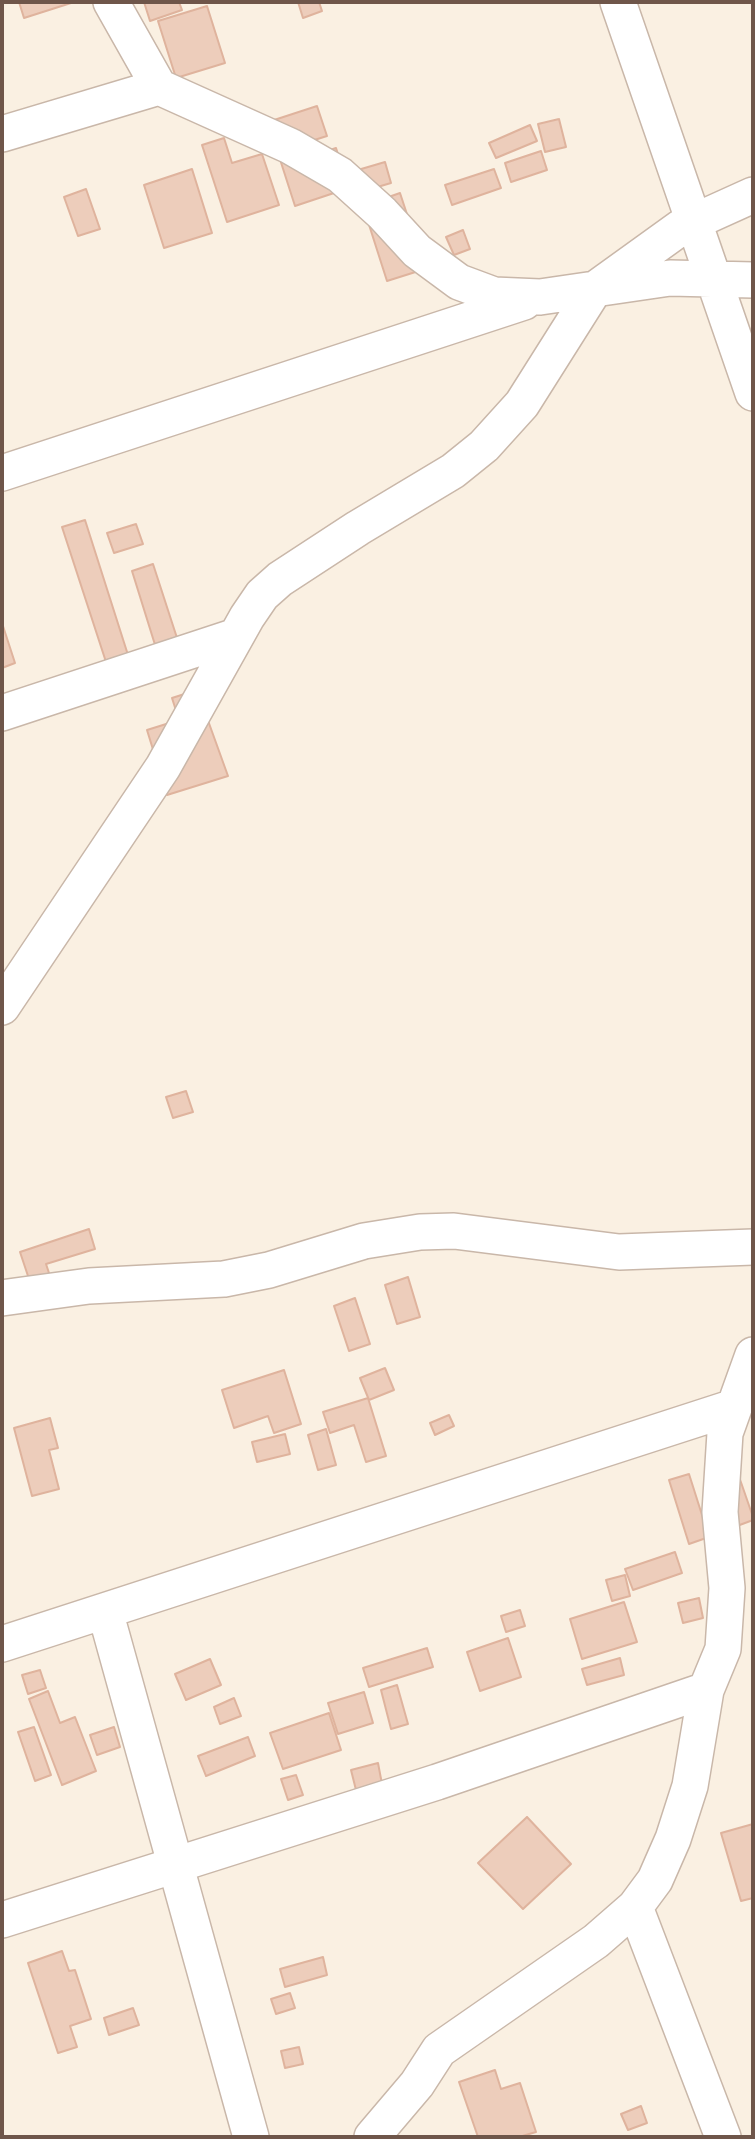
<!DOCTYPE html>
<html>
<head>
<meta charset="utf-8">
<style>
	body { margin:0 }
	#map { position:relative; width:755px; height:2139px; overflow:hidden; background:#faf0e2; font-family:"Asap Condensed",sans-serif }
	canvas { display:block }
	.frame { position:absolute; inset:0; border:4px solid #6f564a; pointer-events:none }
</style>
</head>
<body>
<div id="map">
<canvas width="755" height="2139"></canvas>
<div class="frame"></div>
</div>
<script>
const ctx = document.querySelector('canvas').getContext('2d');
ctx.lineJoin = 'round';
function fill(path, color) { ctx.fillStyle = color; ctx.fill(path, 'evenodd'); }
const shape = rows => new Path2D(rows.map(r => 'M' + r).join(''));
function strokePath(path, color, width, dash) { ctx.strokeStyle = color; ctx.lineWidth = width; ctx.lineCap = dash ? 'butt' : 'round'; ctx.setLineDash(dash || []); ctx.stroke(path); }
const building = shape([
	[19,2,71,2,71,3,24,18,19,2],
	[144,2,179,2,182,10,150,21,144,2],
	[298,2,319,2,322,11,303,18,298,2],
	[207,6,225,63,176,78,158,21,207,6],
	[317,106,327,136,308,142,312,156,336,148,349,188,295,206,268,122,317,106],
	[559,119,566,147,545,152,538,124,559,119],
	[530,125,537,141,496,158,489,143,530,125],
	[224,138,232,163,262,154,279,205,227,222,202,145,224,138],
	[541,151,547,170,511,182,505,163,541,151],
	[385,162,391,183,357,193,351,172,385,162],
	[192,169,212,233,164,248,144,185,192,169],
	[494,169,501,188,452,205,445,185,494,169],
	[86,189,100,229,78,236,64,197,86,189],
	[400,193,425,269,387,281,363,206,400,193],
	[463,230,470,249,454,255,446,237,463,230],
	[85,520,128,655,106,662,62,527,85,520],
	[136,524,143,544,114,553,107,533,136,524],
	[153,564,178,641,156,648,132,571,153,564],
	[2,623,15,663,2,668,2,623],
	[197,690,228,776,167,795,147,730,179,720,172,698,197,690],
	[186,1091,193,1112,173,1118,166,1097,186,1091],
	[89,1229,95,1249,46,1264,54,1288,34,1294,20,1252,89,1229],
	[408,1277,420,1317,397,1324,385,1285,408,1277],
	[355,1298,370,1344,349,1351,334,1306,355,1298],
	[385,1368,394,1390,369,1400,360,1378,385,1368],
	[284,1370,301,1424,274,1433,268,1416,234,1428,222,1390,284,1370],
	[368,1398,386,1456,366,1462,354,1425,330,1433,323,1412,368,1398],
	[449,1415,454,1426,435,1435,430,1423,449,1415],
	[50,1418,58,1448,49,1450,59,1489,32,1496,14,1428,50,1418],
	[326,1429,336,1465,318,1470,308,1435,326,1429],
	[285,1434,290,1454,257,1462,252,1442,285,1434],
	[735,1465,753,1517,753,1520,737,1526,735,1465],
	[689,1474,709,1537,689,1544,669,1480,689,1474],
	[675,1552,682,1573,633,1590,625,1569,675,1552],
	[625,1575,630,1596,612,1601,606,1580,625,1575],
	[699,1598,703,1618,683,1623,678,1603,699,1598],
	[624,1602,637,1642,582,1659,570,1619,624,1602],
	[520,1610,525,1626,506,1632,501,1616,520,1610],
	[508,1638,521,1677,480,1691,467,1652,508,1638],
	[427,1648,433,1667,369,1687,363,1668,427,1648],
	[620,1658,624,1675,587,1685,582,1669,620,1658],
	[210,1659,221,1685,186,1700,175,1674,210,1659],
	[40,1670,46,1688,28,1694,22,1675,40,1670],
	[397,1685,408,1724,391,1729,381,1690,397,1685],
	[48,1691,60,1723,75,1717,96,1771,62,1785,29,1699,48,1691],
	[364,1692,373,1723,338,1734,328,1703,364,1692],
	[234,1698,241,1716,220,1724,214,1707,234,1698],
	[329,1713,341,1750,283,1769,270,1733,329,1713],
	[34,1727,51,1775,35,1781,18,1732,34,1727],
	[114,1727,120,1747,97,1755,90,1735,114,1727],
	[248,1737,255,1756,206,1776,198,1756,248,1737],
	[378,1763,382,1784,356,1790,351,1770,378,1763],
	[296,1775,303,1795,288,1800,281,1779,296,1775],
	[527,1817,571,1864,523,1909,478,1863,527,1817],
	[753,1824,753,1898,741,1901,721,1833,753,1824],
	[62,1951,69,1971,75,1970,91,2019,70,2026,77,2047,58,2053,28,1963,62,1951],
	[323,1957,327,1975,285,1987,280,1969,323,1957],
	[290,1993,295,2008,276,2014,271,1999,290,1993],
	[133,2008,139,2025,109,2035,104,2018,133,2008],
	[299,2047,303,2064,285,2068,281,2051,299,2047],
	[495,2070,501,2089,520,2083,536,2132,519,2137,478,2137,459,2082,495,2070],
	[641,2106,647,2123,628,2130,621,2114,641,2106]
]);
const minor = shape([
	[111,2,159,87,290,146,340,175,382,213,417,251,459,282,494,295,540,297,670,278,753,280],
	[618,2,753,393],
	[2,134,159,87],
	[2,473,524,302],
	[2,713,236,636],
	[2,1007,163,767,247,617,262,595,280,579,358,528,453,471,484,446,522,404,594,290,680,228,753,195],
	[2,1298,89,1286,224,1279,269,1270,364,1241,420,1232,454,1231,619,1252,753,1247],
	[105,1611,251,2137],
	[2,1644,734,1407],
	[635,1907,723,2137],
	[2,1920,437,1782,706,1690],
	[372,2137,417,2084,439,2050,596,1941,635,1907,655,1880,673,1839,690,1786,706,1690,723,1649,727,1588,720,1512,725,1433,753,1355]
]);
fill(building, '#edcdbb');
strokePath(building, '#dfb39d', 2);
strokePath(minor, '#c9b7a9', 38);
strokePath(minor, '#fff', 35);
</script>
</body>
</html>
